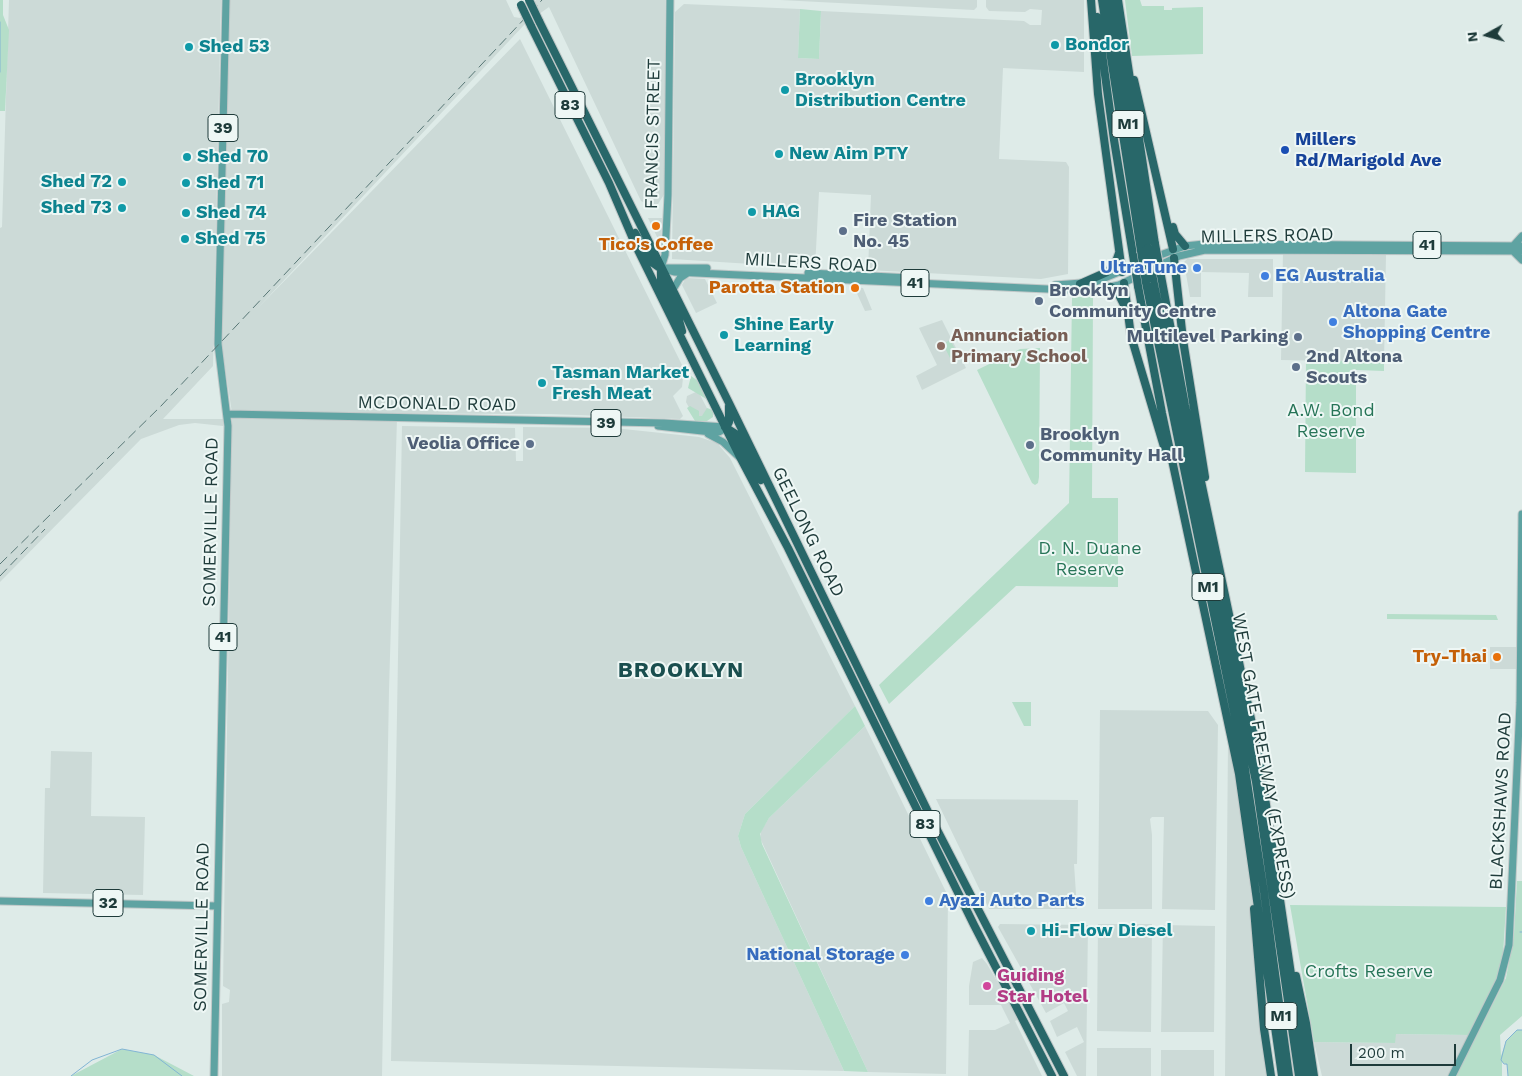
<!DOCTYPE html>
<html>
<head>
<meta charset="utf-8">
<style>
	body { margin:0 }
	#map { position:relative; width:1522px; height:1076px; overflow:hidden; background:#deebe8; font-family:"Work Sans",sans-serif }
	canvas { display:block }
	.north { position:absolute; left:1462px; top:10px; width:50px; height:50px; -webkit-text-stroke:4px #eef7f5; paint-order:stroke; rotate:263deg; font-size:14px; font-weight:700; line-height:20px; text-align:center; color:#1e3b3a }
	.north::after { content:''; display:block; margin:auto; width:18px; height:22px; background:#1e3b3a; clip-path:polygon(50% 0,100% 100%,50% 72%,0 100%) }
	.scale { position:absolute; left:1350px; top:1044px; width:106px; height:22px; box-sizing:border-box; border:2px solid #1e3b3a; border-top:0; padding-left:6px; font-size:15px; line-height:18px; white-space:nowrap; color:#1e3b3a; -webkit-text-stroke:4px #eef7f5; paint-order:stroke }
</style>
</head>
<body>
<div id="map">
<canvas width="1522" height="1076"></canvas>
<div class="north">N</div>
<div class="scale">200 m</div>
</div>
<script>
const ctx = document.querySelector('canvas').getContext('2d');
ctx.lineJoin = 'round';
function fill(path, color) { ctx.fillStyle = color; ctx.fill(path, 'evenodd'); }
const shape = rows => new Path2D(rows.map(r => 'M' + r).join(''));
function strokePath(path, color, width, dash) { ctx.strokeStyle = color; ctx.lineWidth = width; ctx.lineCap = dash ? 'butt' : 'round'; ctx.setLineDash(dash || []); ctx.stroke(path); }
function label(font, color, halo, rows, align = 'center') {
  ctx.font = font + ' "Work Sans",sans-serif'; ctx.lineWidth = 4; ctx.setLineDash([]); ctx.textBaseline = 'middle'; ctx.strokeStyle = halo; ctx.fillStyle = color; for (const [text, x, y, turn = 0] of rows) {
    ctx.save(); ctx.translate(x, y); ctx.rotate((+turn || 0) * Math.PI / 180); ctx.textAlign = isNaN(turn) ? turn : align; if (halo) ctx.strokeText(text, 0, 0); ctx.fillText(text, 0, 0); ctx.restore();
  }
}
const built = shape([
	[9,0,221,0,213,366,163,419,224,419,223,426,195,423,179,425,141,439,0,582,0,228,2,227],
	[229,0,506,0,514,17,520,18,536,0,665,0,665,193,658,204,649,205,641,201,549,7,525,24,255,311,520,39,684,369,682,387,673,396,683,416,680,419,551,414,232,413,222,347],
	[780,0,977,0,977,7,974,10],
	[986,0,1084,0,1084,72,1003,68,999,159,1066,162,1069,167,1068,274,1041,279,868,270,871,195,819,192,815,268,672,259,675,12,684,4,800,9,798,58,819,59,821,11,1024,21,1030,25,1041,25,1042,10,1030,9,1025,12,989,11,986,7],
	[648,218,662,218,661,238,658,239],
	[1283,252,1386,255,1384,362,1281,360],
	[1187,259,1273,259,1273,297,1248,297,1249,273,1201,272,1201,297,1190,297,1184,262],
	[686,278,705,279,717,303,696,313,682,285],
	[854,287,863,288,872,310,865,311],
	[942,320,966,368,922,390,916,376,937,365,919,328],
	[698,391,710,414,695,419,686,402,687,396],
	[232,414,397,418,389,690,382,1076,222,1076,222,1004,229,1002,230,990,223,986],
	[402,426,515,428,516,461,523,461,523,427,614,428,699,437,717,443,730,458,855,706,745,814,738,836,741,847,844,1071,391,1061],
	[1490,647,1518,647,1518,669,1490,669],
	[1100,710,1208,711,1218,725,1215,910,1162,909,1164,817,1152,817,1150,819,1152,835,1152,909,1098,909],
	[865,726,948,896,946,1074,868,1072,760,838,761,831,769,818],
	[1228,742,1230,742,1239,797,1256,931,1269,1076,1225,1076],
	[51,751,92,752,91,816,145,817,143,895,43,893,45,788,50,788],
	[936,799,1078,800,1077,864,1074,864,1077,909,989,909],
	[1000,924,1088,925,1086,1076,1077,1076,1065,1052,1084,1042,1077,1027,1057,1037,1050,1021,1068,1011,1064,1003,1046,1013,998,927],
	[1098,924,1152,924,1151,1032,1097,1031],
	[1163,925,1215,926,1214,1032,1161,1032],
	[982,958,987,964,1019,1019,1015,1021,1042,1076,968,1076,969,1030,995,1030,1010,1023,1001,1005,969,1005,969,986,973,962],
	[1395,1034,1469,1035,1448,1076,1322,1076,1314,1042,1395,1043],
	[1097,1048,1151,1048,1151,1076,1097,1076],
	[1161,1050,1214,1050,1214,1076,1161,1076]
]);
const green = shape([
	[0,0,3,0,3,15,9,30,5,111,0,111],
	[1125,0,1140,0,1142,6,1164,6,1164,10,1172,10,1172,8,1203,7,1203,54,1132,56],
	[800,9,821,11,819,59,798,58],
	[1072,297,1093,297,1092,498,1118,498,1118,587,1016,586,889,704,879,685,1069,503],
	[950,340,958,354,950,358,943,344],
	[1040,348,1039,477,1038,483,1035,485,1032,483,977,370,1020,349],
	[1306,360,1384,362,1384,371,1356,370,1356,473,1305,472],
	[691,376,701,383,708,400,688,388],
	[690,406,699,411,699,416,702,416,707,408,713,410,713,417,707,421,695,421,687,408],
	[1387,614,1496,615,1498,620,1387,619],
	[1012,702,1031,702,1031,726,1024,726],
	[855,706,865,726,769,818,760,834,762,844,868,1072,844,1071,741,847,738,836,745,814],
	[1517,881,1522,881,1522,1016,1500,1035,1501,1056,1506,1041,1517,1030,1522,1030,1522,1076,1508,1076,1507,1065,1502,1062,1502,1076,1456,1076,1506,978,1514,934],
	[1290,905,1506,907,1502,970,1469,1035,1396,1034,1395,1043,1314,1042],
	[122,1049,154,1055,194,1076,71,1076]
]);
const stream = shape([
	[0,22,0,72],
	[1520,932,1522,932],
	[71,1076,92,1060,122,1049,154,1055,182,1076],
	[1508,1076,1507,1064,1504,1064,1501,1060,1506,1041,1517,1030,1522,1030]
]);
const major = shape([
	[1513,246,1522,236],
	[1513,251,1522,260],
	[1152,258,1185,246,1204,244,1522,246],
	[660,268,674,272,1091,291,1119,285,1179,256,1205,250,1522,251],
	[661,268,665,255,668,195,670,0],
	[663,268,707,268],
	[808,273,912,278],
	[1055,285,1095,282,1138,264],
	[672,291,680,278,689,272],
	[228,414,664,423,725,427],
	[658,426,711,432,719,432,726,428],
	[708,434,723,442,739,457],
	[0,901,217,906],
	[214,1076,228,426,218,344,226,0],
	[1452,1076,1500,980,1509,945,1520,703,1522,514]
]);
const highway = shape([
	[1091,0,1098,94,1122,272],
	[1102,0,1141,251],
	[1110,0,1148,248],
	[1118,0,1155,244],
	[1097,17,1114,140,1133,255],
	[539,21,729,403,931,818,1064,1076],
	[531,26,609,183,636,246,741,459,788,548,974,925,1052,1076],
	[1134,80,1173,249],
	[1173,227,1175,234,1185,246],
	[635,233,650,261,660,268],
	[1174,258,1183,340,1205,477],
	[661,268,661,283,679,320,682,331],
	[1161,276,1185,405,1259,757,1306,1076],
	[1153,279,1256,782,1299,1076],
	[1124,283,1131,336,1165,450],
	[1146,283,1243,756,1264,892,1289,1076],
	[1080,284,1107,272,1115,264,1119,253],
	[1138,286,1162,413,1239,774,1282,1076],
	[1111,287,1117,291,1124,305],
	[725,427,736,434,761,480],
	[726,428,729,422,729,406],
	[1254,909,1264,1029,1271,1076],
	[1296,976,1306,1023,1314,1076]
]);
const rail = shape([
	[0,564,161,406,542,0],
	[0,576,45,529]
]);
const highwayBridge = shape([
	[529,0,539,21],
	[521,5,531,26],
	[1155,244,1161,276],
	[1148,248,1153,279],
	[1141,251,1146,283],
	[1133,255,1138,286]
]);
const markers = [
	[1055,45,5,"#0f9aa8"],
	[189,47,5,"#0f9aa8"],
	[785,90,5,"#0f9aa8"],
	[1285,150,5,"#1a4fb4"],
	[779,154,5,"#0f9aa8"],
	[187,157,5,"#0f9aa8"],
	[122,182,5,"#0f9aa8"],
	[186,183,5,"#0f9aa8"],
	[122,208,5,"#0f9aa8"],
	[752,212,5,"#0f9aa8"],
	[186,213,5,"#0f9aa8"],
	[656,226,5,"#e8710a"],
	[843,231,5,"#5c6f8a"],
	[185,239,5,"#0f9aa8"],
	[1197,268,5,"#3f7fe0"],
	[1265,276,5,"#3f7fe0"],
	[855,288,5,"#e8710a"],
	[1039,301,5,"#5c6f8a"],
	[1333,322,5,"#3f7fe0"],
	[724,335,5,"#0f9aa8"],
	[1298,337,5,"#5c6f8a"],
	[941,346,5,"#8d6e63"],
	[1296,367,5,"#5c6f8a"],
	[542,383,5,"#0f9aa8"],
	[530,444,5,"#5c6f8a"],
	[1030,445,5,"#5c6f8a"],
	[1497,657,5,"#e8710a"],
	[929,901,5,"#3f7fe0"],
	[1031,931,5,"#0f9aa8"],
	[905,955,5,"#3f7fe0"],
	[987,986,5,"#d1479c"]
];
const shields = [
	[570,105,30],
	[1128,124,32],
	[223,128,30],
	[1427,245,28],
	[915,283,28],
	[606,423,30],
	[1208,587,32],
	[223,637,28],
	[925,824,30],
	[108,903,30],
	[1281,1016,32]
];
const shieldNames = [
	["83",570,105],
	["M1",1128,124],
	["39",223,128],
	["41",1427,245],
	["41",915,283],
	["39",606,423],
	["M1",1208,587],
	["41",223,637],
	["83",925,824],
	["32",108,903],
	["M1",1281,1016]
];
const cultureNames = [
	["Bondor",1065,45],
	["Shed 53",199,47],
	["Brooklyn",795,80],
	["Distribution Centre",795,101],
	["New Aim PTY",789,154],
	["Shed 70",197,157],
	["Shed 72",112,182,"right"],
	["Shed 71",196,183],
	["Shed 73",112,208,"right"],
	["HAG",762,212],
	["Shed 74",196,213],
	["Shed 75",195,239],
	["Shine Early",734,325],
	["Learning",734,346],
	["Tasman Market",552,373],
	["Fresh Meat",552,394],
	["Hi-Flow Diesel",1041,931]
];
const streetNames = [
	["FRANCIS STREET",653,134,-89],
	["MILLERS ROAD",1267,236,-1],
	["MILLERS ROAD",811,263,3],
	["MCDONALD ROAD",437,404,1],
	["SOMERVILLE ROAD",211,522,-89],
	["GEELONG ROAD",808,532,64],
	["WEST GATE FREEWAY (EXPRESS)",1263,756,80],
	["BLACKSHAWS ROAD",1501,801,-87],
	["SOMERVILLE ROAD",202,927,-89]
];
const transitNames = [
	["Millers",1295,140],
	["Rd/Marigold Ave",1295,161]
];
const serviceNames = [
	["Fire Station",853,221],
	["No. 45",853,242],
	["Brooklyn",1049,291],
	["Community Centre",1049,312],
	["Multilevel Parking",1288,337,"right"],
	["2nd Altona",1306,357],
	["Scouts",1306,378],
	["Brooklyn",1040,435],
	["Community Hall",1040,456],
	["Veolia Office",520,444,"right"]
];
const foodNames = [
	["Tico's Coffee",656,245,"center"],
	["Parotta Station",845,288],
	["Try-Thai",1487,657]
];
const shopNames = [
	["UltraTune",1187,268,"right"],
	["EG Australia",1275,276],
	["Altona Gate",1343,312],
	["Shopping Centre",1343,333],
	["Ayazi Auto Parts",939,901],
	["National Storage",895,955,"right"]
];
const educationNames = [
	["Annunciation",951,336],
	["Primary School",951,357]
];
const parkNames = [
	["A.W. Bond",1331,411],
	["Reserve",1331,432],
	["D. N. Duane",1090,549],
	["Reserve",1090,570],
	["Crofts Reserve",1369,972]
];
const hotelNames = [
	["Guiding",997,976],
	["Star Hotel",997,997]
];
const districtNames = [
	["BROOKLYN",681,671]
];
fill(built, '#ccdad7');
fill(green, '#b5dec9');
strokePath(stream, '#81b4d4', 1);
strokePath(major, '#c0c8c8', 9);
strokePath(highway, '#c0c8c8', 10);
strokePath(major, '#5fa3a2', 7);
strokePath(highway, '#286769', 8);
strokePath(rail, '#587776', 1, [10, 5]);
strokePath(highwayBridge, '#c0c8c8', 10, []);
strokePath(highwayBridge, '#286769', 8);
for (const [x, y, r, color] of markers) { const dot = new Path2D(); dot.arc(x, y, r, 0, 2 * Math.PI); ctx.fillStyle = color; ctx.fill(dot); strokePath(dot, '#eef7f5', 2); }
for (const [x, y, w] of shields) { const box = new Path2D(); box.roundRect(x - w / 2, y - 13.5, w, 27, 4); ctx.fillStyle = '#eef7f5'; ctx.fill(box); strokePath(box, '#1e3b3a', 1); }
label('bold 16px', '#1e3b3a', null, shieldNames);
label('bold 18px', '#0d838f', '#eef7f5', cultureNames, 'left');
label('18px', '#1e3b3a', '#eef7f5', streetNames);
label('bold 18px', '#164399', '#eef7f5', transitNames, 'left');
label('bold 18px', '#4e5e75', '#eef7f5', serviceNames, 'left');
label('bold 18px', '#c56008', '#eef7f5', foodNames, 'right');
label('bold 18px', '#366cbe', '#eef7f5', shopNames, 'left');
label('bold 18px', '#785e54', '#eef7f5', educationNames, 'left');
label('18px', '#267457', '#eef7f5', parkNames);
label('bold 18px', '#b23c85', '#eef7f5', hotelNames, 'left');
ctx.letterSpacing = '1px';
label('bold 22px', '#194e4e', '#eef7f5', districtNames);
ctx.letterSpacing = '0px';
</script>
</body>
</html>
